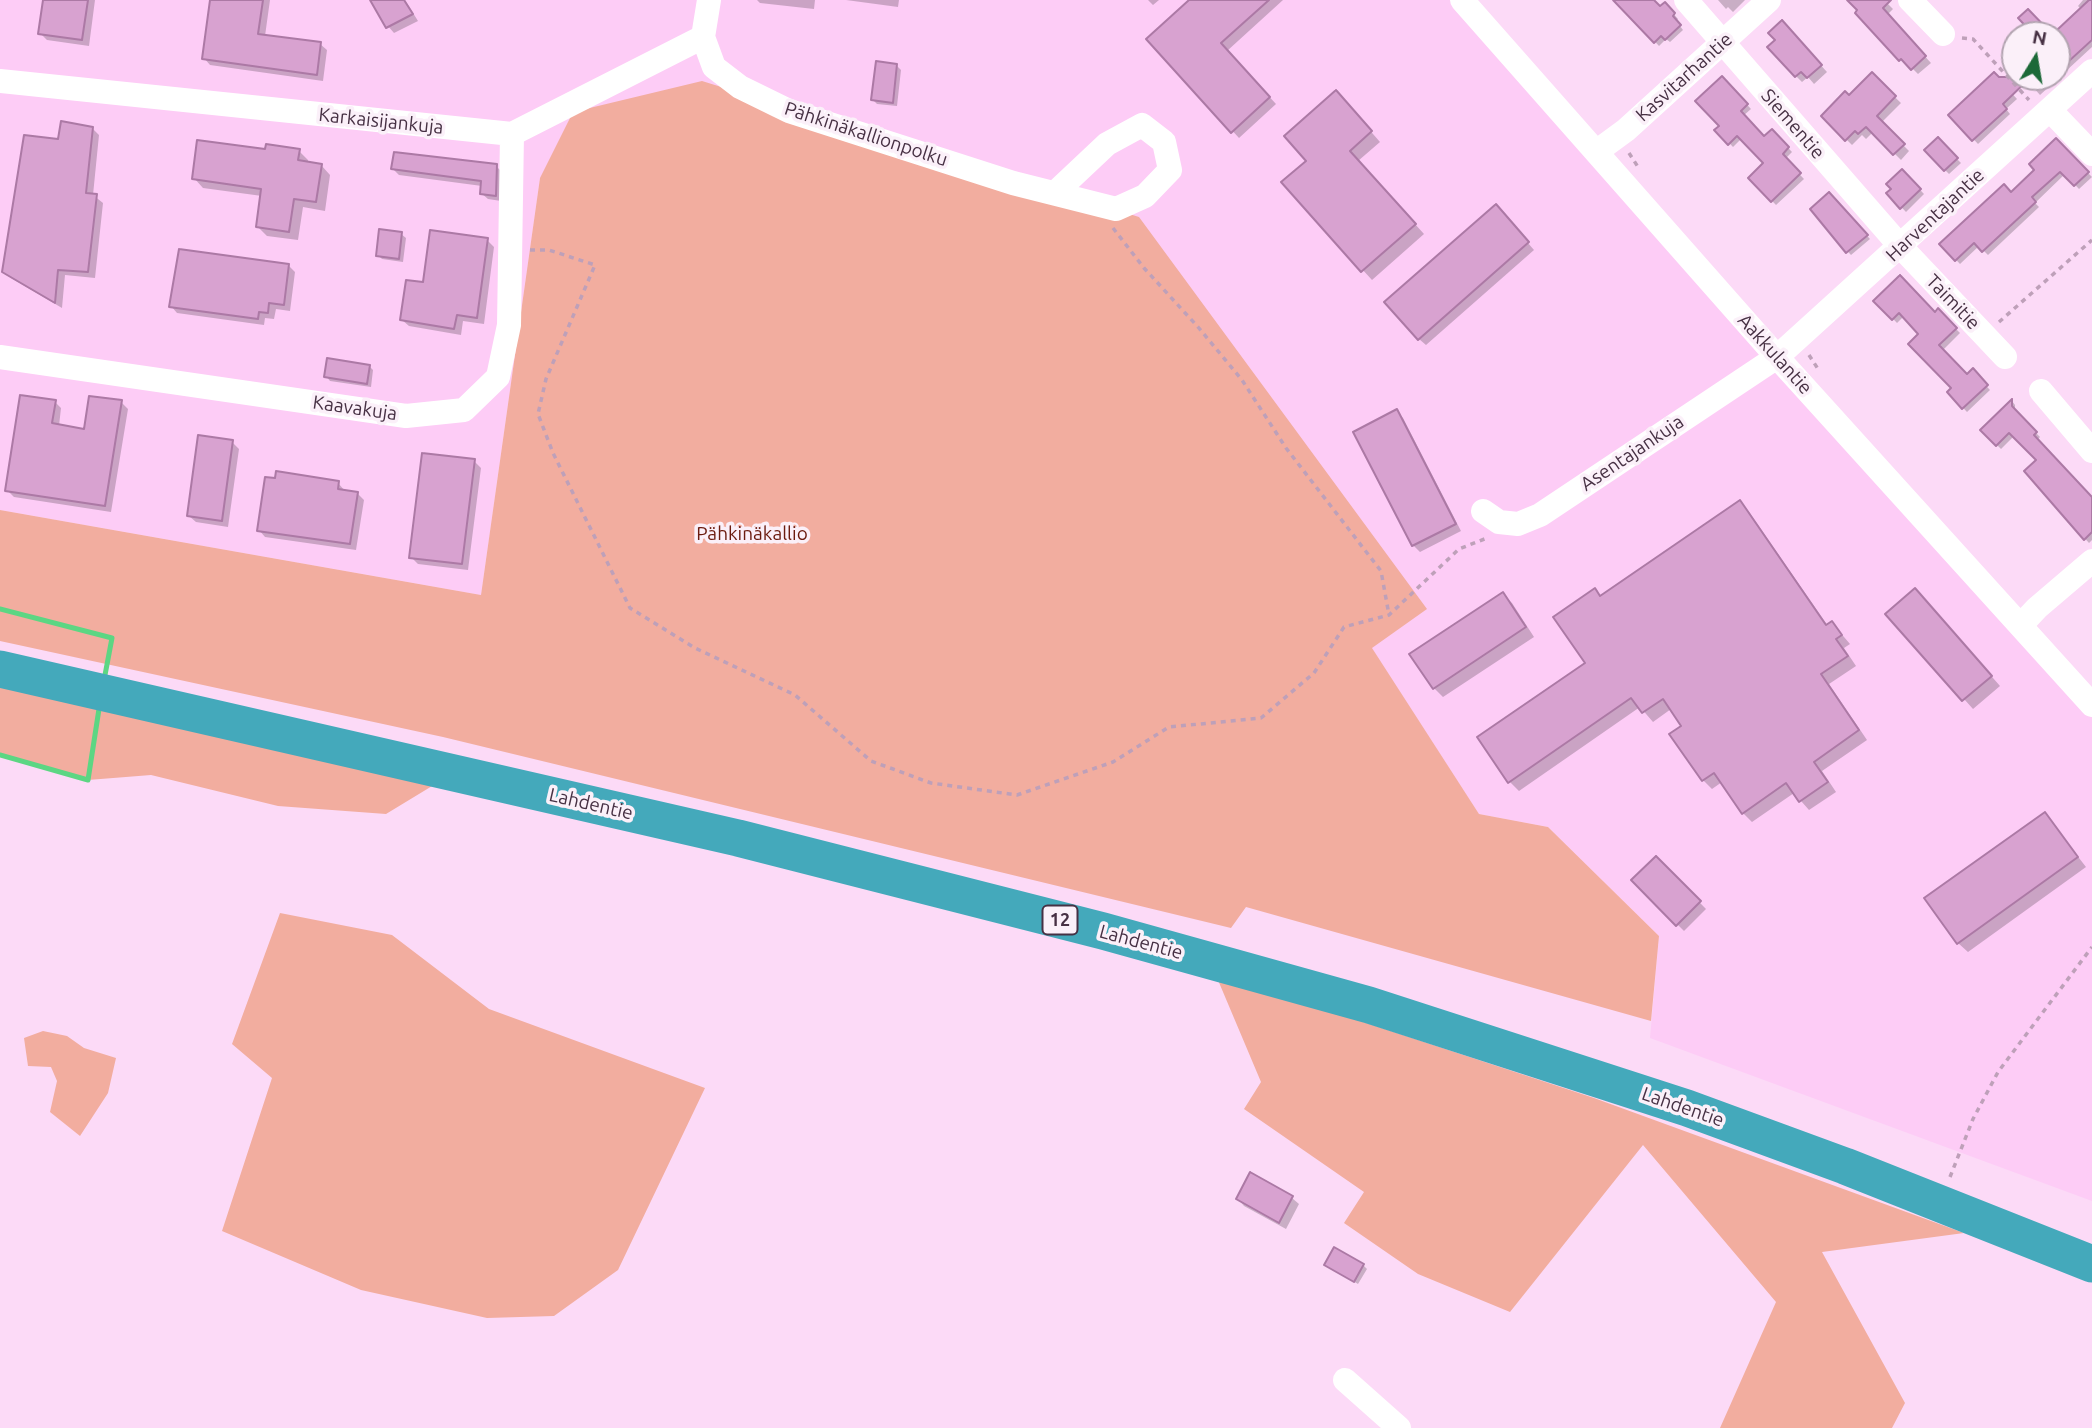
<!DOCTYPE html>
<html>
<head>
<meta charset="utf-8">
<style>
	body { margin:0 }
	#map { position:relative; width:2092px; height:1428px; overflow:hidden; background:#fcdaf7; font-family:Ubuntu,sans-serif }
	canvas { display:block }
	.north { position:absolute; left:2001px; top:21px; width:70px; height:70px; box-sizing:border-box; background:#fbf0f9; border:2px solid #b3a4b1; border-radius:50%; rotate:11deg; font-size:19px; font-weight:700; line-height:28px; text-align:center; color:#473144 }
	.north::after { content:''; display:block; margin:auto; width:24px; height:32px; background:#1c6938; clip-path:polygon(50% 0,100% 100%,50% 72%,0 100%) }
</style>
</head>
<body>
<div id="map">
<canvas width="2092" height="1428"></canvas>
<div class="north">N</div>
</div>
<script>
const ctx = document.querySelector('canvas').getContext('2d');
ctx.lineJoin = 'round';
function fill(path, color) { ctx.fillStyle = color; ctx.fill(path, 'evenodd'); }
const shape = rows => new Path2D(rows.map(r => 'M' + r).join(''));
function strokePath(path, color, width, dash) { ctx.strokeStyle = color; ctx.lineWidth = width; ctx.lineCap = dash ? 'butt' : 'round'; ctx.setLineDash(dash || []); ctx.stroke(path); }
function label(font, color, halo, rows, align = 'center') {
  ctx.font = font + ' Ubuntu,sans-serif'; ctx.lineWidth = 7; ctx.setLineDash([]); ctx.textBaseline = 'middle'; ctx.strokeStyle = halo; ctx.fillStyle = color; for (const [text, x, y, turn = 0] of rows) {
    ctx.save(); ctx.translate(x, y); ctx.rotate((+turn || 0) * Math.PI / 180); ctx.textAlign = isNaN(turn) ? turn : align; if (halo) ctx.strokeText(text, 0, 0); ctx.fillText(text, 0, 0); ctx.restore();
  }
}
const built = shape([
	[0,0,1462,0,2092,709,2092,1201,1650,1038,1659,936,1548,827,1479,814,1371,648,1426,609,540,178,481,595,0,510]
]);
const green = shape([
	[702,81,1139,217,1427,609,1372,648,1479,814,1548,827,1659,936,1651,1021,1246,907,1231,928,443,737,0,641,0,510,481,595,540,178,573,112],
	[0,684,442,780,386,814,278,806,151,775,88,780,0,755],
	[280,913,392,935,489,1009,705,1088,618,1270,554,1316,487,1318,361,1290,222,1231,272,1078,232,1044],
	[1215,973,1594,1098,1964,1233,1822,1252,1905,1403,1892,1428,1720,1428,1776,1302,1643,1145,1510,1312,1418,1274,1344,1223,1364,1192,1244,1109,1261,1082],
	[43,1031,67,1036,84,1048,116,1058,108,1093,80,1136,50,1112,57,1081,51,1067,28,1066,24,1038]
]);
const shadow = shape([
	[45,0,95,0,89,46,47,40,40,33],
	[212,0,270,0,265,36,320,44,327,50,323,81,210,65,204,58],
	[372,0,405,0,418,21,394,33,388,26],
	[757,0,815,0,814,9,760,3],
	[846,0,899,0,898,7],
	[1148,0,1159,0,1153,5],
	[1191,0,1283,0,1227,51,1276,104,1239,138,1148,39],
	[1623,0,1640,0,1660,8,1665,4,1678,19,1676,21,1683,30,1670,42,1666,39,1659,46,1619,3],
	[1718,0,1745,0,1733,12,1728,7,1726,9],
	[1850,0,1890,0,1887,3,1893,9,1887,15,1931,63,1918,74,1908,64,1906,65],
	[2083,0,2092,0,2092,47,2040,95,2024,77,2057,77,2057,35,2055,35,2082,10,2078,6],
	[1788,29,1827,72,1814,84,1808,77,1802,82,1796,76,1777,40],
	[897,66,901,70,897,106,877,104,873,100],
	[1994,74,2017,99,2006,109,2010,114,1978,144,1951,115],
	[1872,75,1901,103,1881,123,1909,151,1901,160,1873,132,1866,139,1862,135,1852,145,1823,116,1849,98],
	[1722,78,1751,109,1743,116,1764,138,1776,135,1792,152,1785,159,1804,179,1776,205,1750,178,1766,163,1742,138,1733,147,1717,130,1721,126],
	[1345,102,1380,142,1358,161,1424,234,1372,280,1283,183,1308,161],
	[92,128,99,135,93,195,103,203,95,278,65,275,62,308,11,278,4,271,59,141],
	[1938,140,1961,163,1949,174,1926,151],
	[2056,141,2092,177,2079,189,2065,174,2035,203,2039,207,1988,255,1979,246,1960,264,1941,244,2011,194,2037,170],
	[266,151,299,151,308,160,308,164,321,165,330,175,325,211,303,207,298,240,267,236,257,226,262,196,203,188,194,178],
	[496,166,502,172,501,201,488,199,481,193,482,186,399,175,393,169],
	[1902,171,1924,194,1906,212,1888,193],
	[1829,195,1870,239,1851,255,1827,229],
	[1502,213,1534,250,1426,345,1419,339],
	[401,234,406,238,403,262,382,259,378,255],
	[487,240,494,247,484,324,463,321,461,335,409,326,402,320,424,284],
	[288,265,295,272,290,311,276,309,274,319,265,318,264,325,177,313,171,306],
	[1876,301,1935,314,1938,311,1960,333,1942,351,1967,376,1972,371,1990,390,1967,412,1949,393,1953,389,1921,334,1904,316,1897,323],
	[369,366,373,370,371,387,330,381,326,376],
	[2012,401,2015,405,2015,412,2040,437,2037,440,2092,499,2092,540,2089,543,2061,512,2039,460,2014,436,2001,449,1982,430],
	[55,402,61,408,59,426,85,431,121,402,128,409,111,512,14,497,7,490],
	[1396,411,1403,418,1461,531,1420,552,1413,545],
	[232,442,239,449,228,527,196,522,189,516],
	[474,461,481,468,468,570,418,564,411,557],
	[338,483,345,491,357,493,364,500,356,550,265,537,259,530],
	[1740,503,1749,512,1828,626,1832,623,1850,644,1844,648,1856,666,1829,684,1867,740,1822,771,1836,792,1809,810,1794,793,1752,822,1743,813,1722,782,1712,789,1703,780,1684,726,1671,709,1653,722,1640,707,1519,791,1510,782,1587,663,1594,590,1602,598],
	[1502,594,1512,603,1534,637,1443,697,1434,688],
	[1924,599,2000,686,1973,709,1888,614],
	[2045,814,2086,867,1968,952,1958,943],
	[1656,858,1706,909,1684,931,1633,880],
	[1251,1175,1292,1198,1299,1204,1286,1229,1244,1206,1238,1199],
	[1326,1265,1363,1265,1367,1269,1358,1284]
]);
const stream = shape([
	[0,609,112,638,105,675],
	[0,755,88,780,99,709]
]);
const building = shape([
	[43,0,88,0,82,40,38,34,43,0],
	[210,0,263,0,258,34,321,42,317,75,202,59,210,0],
	[370,0,404,0,413,14,386,28,370,0],
	[1189,0,1269,0,1221,43,1270,97,1231,133,1146,39,1189,0],
	[1613,0,1654,0,1660,6,1665,2,1675,13,1673,16,1681,25,1665,40,1661,36,1654,43,1613,0],
	[1847,0,1891,0,1883,8,1926,56,1911,70,1901,59,1899,61,1855,13,1857,10,1847,0],
	[2089,0,2092,0,2092,40,2057,72,2057,30,2089,0],
	[2028,9,2053,35,2034,35,2018,18,2028,9],
	[1782,20,1822,65,1807,78,1801,72,1795,77,1767,47,1775,40,1768,33,1782,20],
	[876,61,897,64,893,103,871,100,876,61],
	[1872,72,1896,96,1877,116,1905,144,1893,155,1866,127,1858,134,1855,131,1845,141,1821,116,1845,91,1849,95,1872,72],
	[1994,72,1999,77,2031,77,2003,104,2007,109,1972,141,1948,115,1994,72],
	[1722,76,1748,104,1741,111,1764,136,1772,129,1789,147,1783,154,1801,173,1771,202,1748,178,1763,163,1737,136,1728,145,1714,130,1719,126,1695,101,1722,76],
	[1336,90,1372,131,1350,151,1416,224,1361,272,1281,182,1306,161,1284,136,1336,90],
	[61,121,93,127,86,193,97,194,88,272,58,270,55,303,2,272,24,135,58,139,61,121],
	[1938,137,1958,158,1944,171,1924,150,1938,137],
	[2056,138,2089,172,2074,186,2060,172,2032,197,2036,202,1982,252,1974,243,1955,261,1939,244,2004,184,2011,192,2034,170,2029,164,2056,138],
	[197,140,265,149,266,144,300,149,298,160,322,164,316,202,294,199,289,232,256,227,261,189,192,179,197,140],
	[394,152,497,164,496,196,480,194,481,181,391,169,394,152],
	[1902,169,1921,189,1900,209,1886,193,1891,189,1886,184,1902,169],
	[1829,192,1868,235,1846,253,1810,209,1829,192],
	[1496,204,1529,242,1418,340,1384,302,1496,204],
	[379,229,402,232,399,259,376,256,379,229],
	[430,230,488,238,477,318,457,315,454,329,400,320,406,280,423,282,430,230],
	[179,249,289,264,284,305,269,303,268,313,259,312,258,319,169,307,179,249],
	[1900,275,1935,312,1938,308,1957,328,1939,345,1967,374,1973,368,1988,385,1962,409,1947,392,1951,388,1908,344,1918,334,1899,313,1892,320,1873,301,1900,275],
	[327,358,370,365,367,384,324,377,327,358],
	[20,395,56,400,52,423,84,429,89,396,122,400,105,506,5,491,20,395],
	[2012,399,2012,406,2037,432,2034,435,2092,497,2092,532,2084,540,2024,471,2036,460,2009,433,1996,446,1980,430,2012,399],
	[1397,409,1456,524,1412,546,1353,432,1397,409],
	[198,435,233,440,222,521,187,516,198,435],
	[422,453,475,459,462,564,409,558,422,453],
	[276,471,339,481,338,489,358,492,350,544,257,531,265,477,275,478,276,471],
	[1740,500,1826,625,1832,621,1842,635,1836,639,1848,656,1821,674,1859,730,1814,762,1828,782,1799,802,1786,783,1742,814,1714,773,1702,781,1669,734,1681,726,1663,699,1642,713,1631,698,1508,783,1477,737,1585,663,1553,617,1595,588,1600,596,1740,500],
	[1915,588,1992,676,1962,701,1885,614,1915,588],
	[1503,592,1526,627,1433,689,1409,654,1503,592],
	[2045,812,2078,857,1957,944,1924,898,2045,812],
	[1656,856,1701,901,1676,926,1631,880,1656,856],
	[1250,1172,1293,1196,1279,1223,1236,1199,1250,1172],
	[1334,1247,1364,1264,1354,1282,1324,1265,1334,1247]
]);
const path = shape([
	[1962,38,1973,39,2029,100],
	[1629,153,1638,167],
	[1113,228,1144,268,1198,327,1242,380,1286,448,1381,571,1389,615],
	[530,250,549,250,595,265,546,379,538,414,553,453,630,608,695,648,795,695,871,761,931,783,1017,795,1113,762,1169,727,1261,718,1314,673,1344,627,1389,615,1459,549,1487,538],
	[1999,322,2092,240],
	[1809,355,1818,369],
	[1950,1177,1973,1119,1998,1072,2092,947]
]);
const minor = shape([
	[1462,0,1777,357,2092,705],
	[1686,0,1901,247,2005,357],
	[1910,0,1943,34],
	[703,37,714,67,740,87,789,111,1013,183,1116,209,1145,196,1170,170,1164,142,1142,125,1107,144,1056,192],
	[0,81,512,134,703,37,709,0],
	[2050,110,2092,154],
	[1596,152,1626,130,1769,0],
	[0,357,406,416,464,410,498,377,509,325,512,134],
	[2041,391,2092,451],
	[1483,511,1499,522,1518,524,1540,515,1777,357,2092,71],
	[2021,625,2037,608,2092,561],
	[1345,1380,1399,1428]
]);
const highway = shape([
	[0,669,738,838,1103,931,1369,1005,1687,1108,1845,1166,2092,1264]
]);
const shields = [
	[1060,920,35]
];
const shieldNames = [
	["12",1060,920]
];
const streetNames = [
	["Kasvitarhantie",1684,77,-42],
	["Karkaisijankuja",381,121,6],
	["Siementie",1793,124,49],
	["Pähkinäkallionpolku",866,134,18],
	["Harventajantie",1935,215,-43],
	["Taimitie",1953,302,46],
	["Aakkulantie",1775,354,48],
	["Kaavakuja",355,408,8],
	["Asentajankuja",1632,453,-34],
	["Lahdentie",591,804,13],
	["Lahdentie",1141,942,15],
	["Lahdentie",1683,1107,19]
];
const parkNames = [
	["Pähkinäkallio",752,534]
];
fill(built, '#fdccf6');
fill(green, '#f2ad9f');
fill(shadow, '#0003');
strokePath(stream, '#5cd683', 5);
fill(building, '#d8a2d0');
strokePath(building, '#ac79a5', 2);
strokePath(path, '#bea0b9', 3.5, [5, 5]);
strokePath(minor, '#fff', 24);
strokePath(highway, '#44a9bb', 37);
for (const [x, y, w] of shields) { const box = new Path2D(); box.roundRect(x - w / 2, y - 14.5, w, 29, 5); ctx.fillStyle = '#fbf0f9'; ctx.fill(box); strokePath(box, '#473144', 2); }
label('bold 18px', '#473144', null, shieldNames);
label('19px', '#473144', '#fbf0f9', streetNames);
label('19px', '#6b1b0f', '#fbf0f9', parkNames);
</script>
</body>
</html>
